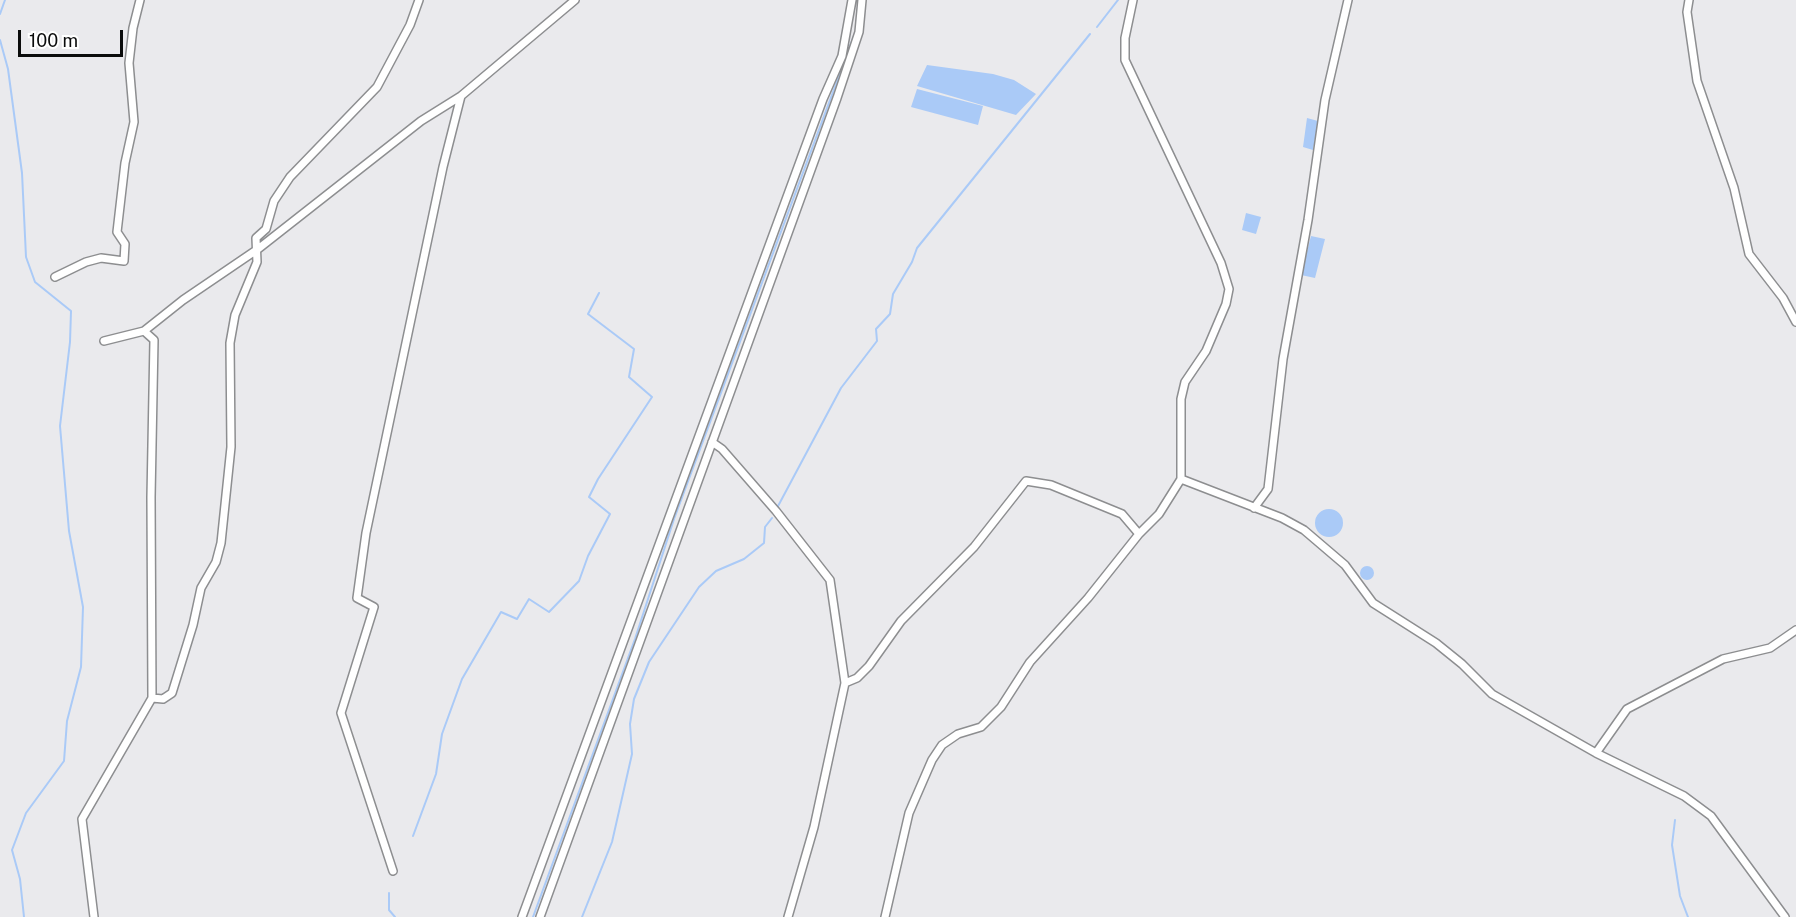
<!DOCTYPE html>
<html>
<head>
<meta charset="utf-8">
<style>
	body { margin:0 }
	#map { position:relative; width:1796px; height:917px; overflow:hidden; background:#eaeaed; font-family:"Public Sans",sans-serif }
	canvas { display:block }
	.scale { position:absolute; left:18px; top:30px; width:105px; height:27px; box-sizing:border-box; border:3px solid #0b0c0c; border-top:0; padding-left:8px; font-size:18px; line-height:21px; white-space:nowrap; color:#0b0c0c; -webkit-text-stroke:4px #fff; paint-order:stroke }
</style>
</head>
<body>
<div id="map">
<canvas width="1796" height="917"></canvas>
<div class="scale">100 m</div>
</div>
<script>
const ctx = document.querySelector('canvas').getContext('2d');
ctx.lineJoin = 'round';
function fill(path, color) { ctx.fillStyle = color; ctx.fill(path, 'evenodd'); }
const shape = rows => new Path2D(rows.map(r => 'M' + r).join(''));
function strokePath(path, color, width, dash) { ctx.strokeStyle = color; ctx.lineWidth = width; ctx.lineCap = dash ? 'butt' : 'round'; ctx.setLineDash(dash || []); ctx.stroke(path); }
const water = shape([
	[927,65,993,74,1014,80,1036,94,1016,115,917,86],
	[917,89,983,106,978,125,911,107],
	[1307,118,1318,121,1313,150,1303,147],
	[1246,213,1261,217,1256,234,1242,230],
	[1311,236,1325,239,1315,278,1301,275],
	'1315 523a14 14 0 1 1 28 0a14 14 0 1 1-28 0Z',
	'1360 573a7 7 0 1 1 14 0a7 7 0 1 1-14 0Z'
]);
const stream = shape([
	[0,14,5,0],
	[1097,27,1118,0],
	[0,40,8,69,22,173,26,257,35,282,71,311,70,342,60,426,69,531,83,607,81,667,67,721,64,761,26,813,12,850,20,879,24,917],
	[777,508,841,388,877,341,876,329,890,314,893,294,912,262,917,248,1090,34],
	[1675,820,1672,845,1680,896,1688,917],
	[413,836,436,774,442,734,462,679,501,612,517,619,529,599,549,612,579,581,588,556,610,514,589,497,598,479,652,397,629,377,634,349,588,314,599,293],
	[389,893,389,910,395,917],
	[533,917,635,639,674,519,855,33],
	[582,917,612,842,632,754,630,724,634,699,649,662,699,587,716,571,744,559,764,543,765,527,772,518]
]);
const minor = shape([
	[1689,0,1687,12,1697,81,1734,188,1749,254,1783,298,1796,322],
	[55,277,86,262,101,258,124,261,125,244,117,232,125,163,134,122,129,63,133,28,140,0],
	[104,341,144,331,183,300,258,249,421,121,461,96,575,0],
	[712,442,722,449,776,511,830,580,845,683,814,827,788,917],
	[1181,479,1282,518,1304,530,1345,565,1373,603,1436,643,1462,664,1492,694,1596,753,1684,796,1711,816,1785,917],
	[1254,508,1268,489,1283,359,1308,220,1325,100,1348,0],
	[845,683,857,678,869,666,901,621,974,547,1026,481,1051,485,1122,514,1139,534],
	[152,698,163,699,172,693,193,625,201,588,216,562,221,543,231,447,230,343,235,315,257,262,256,238,266,229,274,201,290,177,377,87,410,25,419,0],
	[1596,753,1627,709,1723,659,1770,648,1796,630],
	[393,871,341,713,374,607,357,598,366,533,443,167,461,96],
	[94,917,82,819,152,698,151,497,154,340,144,331],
	[522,917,823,99,842,56,852,0],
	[540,917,837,98,859,32,862,0],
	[885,917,909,813,932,760,942,745,958,734,981,727,1001,707,1030,662,1088,598,1139,534,1159,514,1181,479,1181,399,1185,382,1206,351,1226,304,1229,289,1221,263,1125,60,1125,38,1133,0]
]);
fill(water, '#aacaf7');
strokePath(stream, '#aacaf7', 2);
strokePath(minor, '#8d8e90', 10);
strokePath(minor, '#fff', 7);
</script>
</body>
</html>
